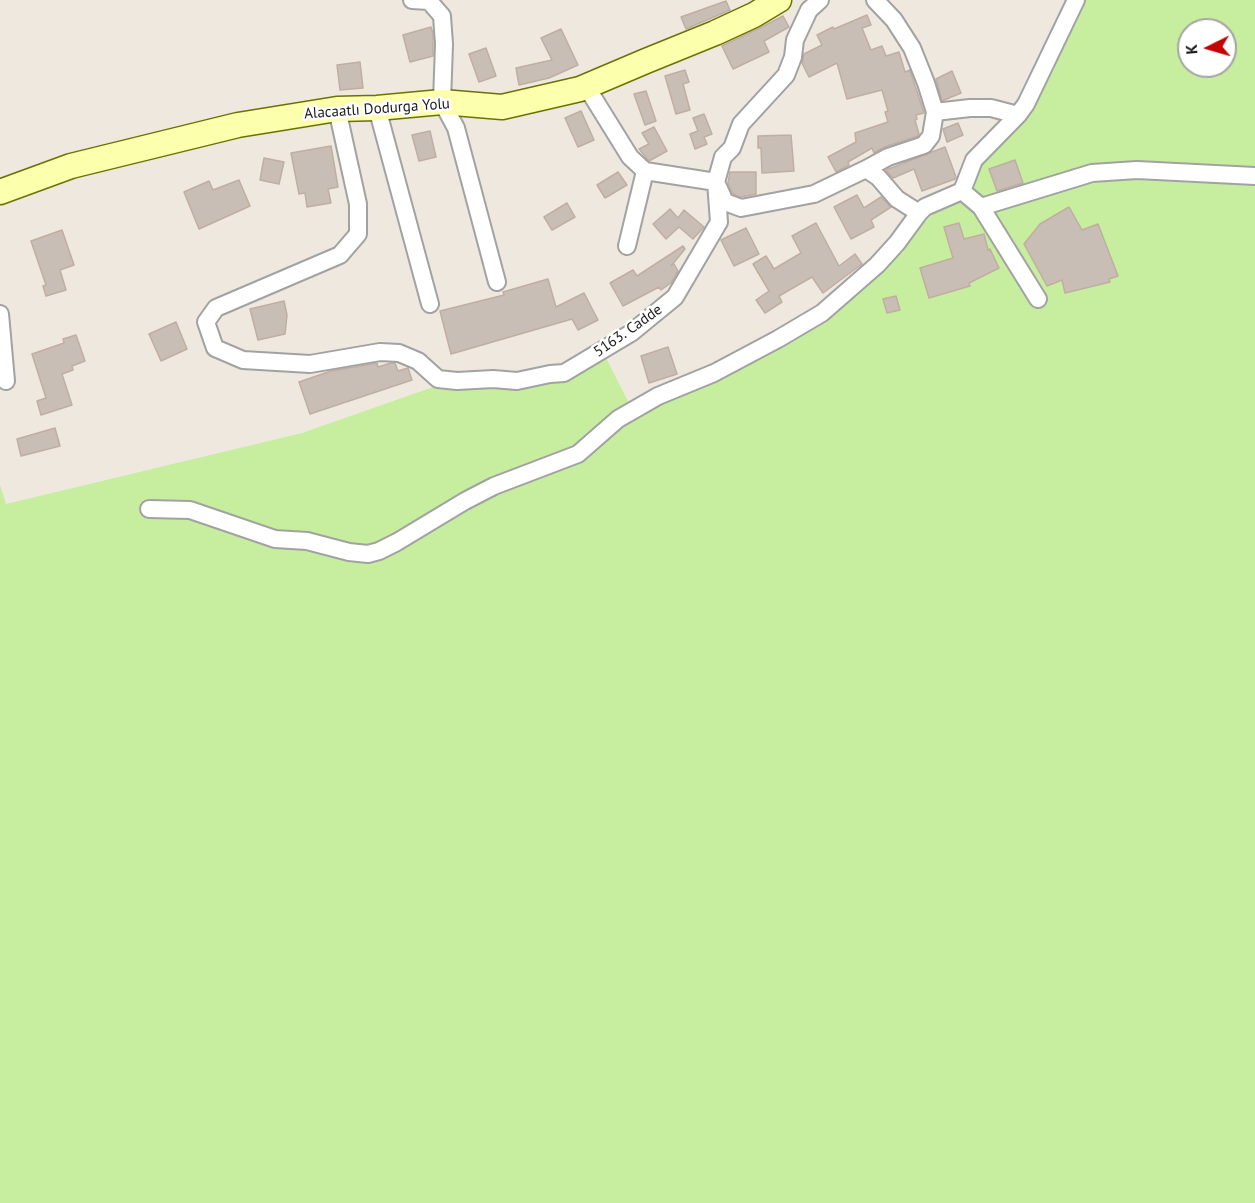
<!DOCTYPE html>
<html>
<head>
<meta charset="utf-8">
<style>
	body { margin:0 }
	#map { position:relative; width:1255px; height:1203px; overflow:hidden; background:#eee8df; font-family:"PT Sans",sans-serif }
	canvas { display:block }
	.north { position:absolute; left:1177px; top:18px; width:60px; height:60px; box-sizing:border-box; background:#fff; border:2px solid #a4a4a4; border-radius:50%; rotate:265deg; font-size:16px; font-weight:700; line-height:24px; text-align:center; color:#1b1b1b }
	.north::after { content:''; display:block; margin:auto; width:21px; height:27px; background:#c50004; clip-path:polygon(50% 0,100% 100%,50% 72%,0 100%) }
</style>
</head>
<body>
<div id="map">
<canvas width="1255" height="1203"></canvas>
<div class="north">K</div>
</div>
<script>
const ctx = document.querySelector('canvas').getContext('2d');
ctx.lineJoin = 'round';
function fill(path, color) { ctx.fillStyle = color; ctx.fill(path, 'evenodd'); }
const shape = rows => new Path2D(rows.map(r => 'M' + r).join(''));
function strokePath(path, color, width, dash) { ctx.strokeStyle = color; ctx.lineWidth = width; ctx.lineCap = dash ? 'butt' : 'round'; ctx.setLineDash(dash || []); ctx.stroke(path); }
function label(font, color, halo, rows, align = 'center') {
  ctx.font = font + ' "PT Sans",sans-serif'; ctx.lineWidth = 5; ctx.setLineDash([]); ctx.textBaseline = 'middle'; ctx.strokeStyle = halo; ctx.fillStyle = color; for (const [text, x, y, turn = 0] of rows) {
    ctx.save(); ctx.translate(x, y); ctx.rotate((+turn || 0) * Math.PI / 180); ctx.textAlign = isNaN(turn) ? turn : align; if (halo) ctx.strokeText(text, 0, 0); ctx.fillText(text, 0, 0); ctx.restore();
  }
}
const grass = shape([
	[1077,0,1255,0,1255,1203,0,1203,0,485,6,504,302,433,439,385,529,385,604,354,636,417,709,381,882,269,936,210,953,201,983,163,1009,134],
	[1189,30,1225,30,1225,66,1189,66]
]);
const building = shape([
	[726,1,730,10,686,29,681,17,726,1],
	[867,15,871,25,862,28,871,50,882,46,886,56,899,52,905,72,910,70,924,113,916,115,917,119,915,120,919,134,918,136,884,147,874,153,872,148,848,162,849,165,836,172,828,157,856,142,855,133,888,122,885,112,888,111,882,90,847,99,837,63,809,77,802,63,804,54,822,45,817,35,833,27,834,29,867,15],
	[783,16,789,27,764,41,769,52,733,69,722,46,760,28,783,16],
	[431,27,433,34,433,56,410,62,403,35,431,27],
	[561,29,578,65,549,78,519,85,516,68,552,60,541,38,561,29],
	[486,48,496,76,479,82,469,54,486,48],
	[360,62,363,88,340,90,337,65,360,62],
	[685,70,689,82,683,84,690,110,676,114,665,76,685,70],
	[952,71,961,93,942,101,936,79,952,71],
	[646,91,656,121,645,125,634,94,646,91],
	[581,111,594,140,578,147,565,118,581,111],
	[704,114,712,134,704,137,707,144,695,149,690,134,698,131,693,118,704,114],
	[958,123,963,135,947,142,943,129,958,123],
	[654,127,667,151,649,161,639,149,649,144,642,133,654,127],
	[430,131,436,157,419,161,412,135,430,131],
	[791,135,794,171,762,173,761,148,758,148,758,136,791,135],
	[331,146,338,187,328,189,331,203,307,207,305,193,299,194,291,153,331,146],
	[945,147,956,177,955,179,922,191,914,169,893,178,886,170,945,147],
	[264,158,284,162,279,184,260,180,264,158],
	[1015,160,1023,183,997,191,989,169,1015,160],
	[618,172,627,185,605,198,597,185,618,172],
	[730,172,756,172,756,194,741,197,733,194,728,183,730,172],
	[239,180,250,206,199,229,184,192,209,181,213,190,239,180],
	[857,195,864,208,881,197,891,207,871,220,874,227,851,239,834,207,857,195],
	[567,203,575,217,552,230,544,217,567,203],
	[1069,207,1082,230,1098,224,1118,276,1109,279,1110,282,1065,293,1062,280,1047,286,1024,244,1040,224,1069,207],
	[670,209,678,218,684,210,704,227,693,239,679,227,666,239,653,224,670,209],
	[816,223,839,266,855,254,862,264,823,293,812,277,779,296,782,302,765,313,756,300,769,291,753,264,766,256,774,269,801,253,792,236,816,223],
	[959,223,964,239,984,234,988,250,990,249,999,268,969,283,970,286,929,298,920,268,953,258,944,227,959,223],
	[746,228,759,254,734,266,721,240,746,228],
	[62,230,74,265,60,270,66,290,46,296,43,286,46,285,31,241,62,230],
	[683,246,685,249,671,266,674,264,678,271,671,283,661,290,659,287,623,306,610,283,633,270,637,276,683,246],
	[548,279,556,307,584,293,598,320,578,330,572,319,451,354,440,311,504,295,503,292,548,279],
	[896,296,900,310,887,313,883,299,896,296],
	[284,301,287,315,285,334,258,340,250,309,284,301],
	[176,322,187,349,161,361,149,334,176,322],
	[76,335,85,361,72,366,73,370,62,374,72,405,41,415,37,401,46,398,32,354,64,343,63,339,76,335],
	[668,347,677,374,649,383,641,356,668,347],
	[377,363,378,367,391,363,395,363,398,371,408,368,412,380,310,414,299,382,331,371,377,363],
	[55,428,60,446,21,456,17,439,55,428]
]);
const street = shape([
	[412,0,429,1,442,16,444,44,442,102,456,128,497,282],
	[586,86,630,157,645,171,716,182,725,202,741,208,814,194,866,169,888,157,924,145,931,136,935,112,926,83,912,48,894,20,875,0],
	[377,108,430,304],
	[337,109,358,204,358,234,340,255,216,308,206,322,215,348,243,360,310,364,380,352,399,353,418,361,438,379,457,381,493,379,517,381,550,374,564,373,631,333,675,297,719,222,716,182,723,157,732,148,741,124,786,75,793,57,795,40,809,10,820,0],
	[935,112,970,108,991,108,1018,115],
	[866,169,878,177,897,199,919,213,925,207,962,191,974,160,1018,115,1026,104,1076,0],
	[962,191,981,207,1038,299],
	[981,207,1092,173,1137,170,1255,176],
	[627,246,645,171],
	[0,314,6,381],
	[149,509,190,510,275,539,307,541,349,552,368,554,379,551,397,542,465,501,494,486,578,454,618,419,658,396,714,373,778,339,822,313,877,265,897,243,919,213]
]);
const secondary = shape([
	[0,192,71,166,238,125,337,109,377,108,442,102,502,107,580,89,646,61,715,33,754,15,779,0]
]);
const streetNames = [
	["Alacaatlı Dodurga Yolu",377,109,-4],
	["5163. Cadde",628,331,-35]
];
fill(grass, '#c7ee9f');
fill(building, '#c9beb5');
strokePath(building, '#c0aea0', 1.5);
strokePath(street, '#a2a2a2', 20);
strokePath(secondary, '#697300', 27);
strokePath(street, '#fff', 16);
strokePath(secondary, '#fcffac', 24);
label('15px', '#1b1b1b', '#fff', streetNames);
</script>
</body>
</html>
